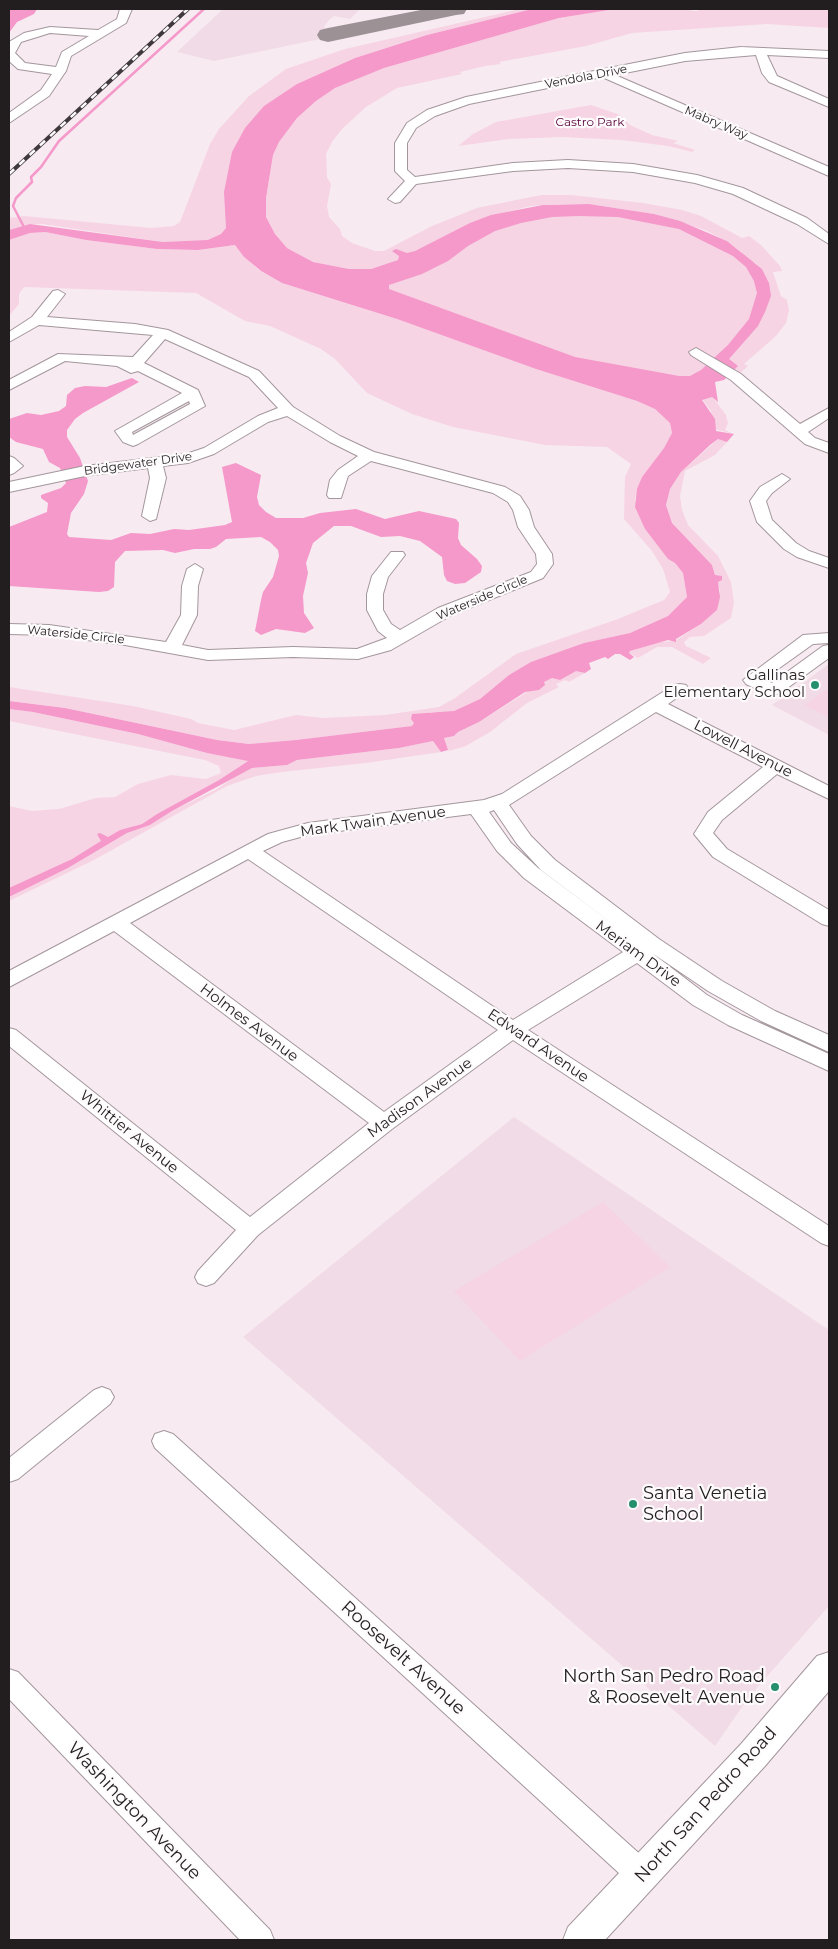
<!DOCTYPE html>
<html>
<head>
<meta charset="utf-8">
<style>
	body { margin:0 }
	#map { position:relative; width:838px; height:1949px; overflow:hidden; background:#f8eaf1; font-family:Montserrat,sans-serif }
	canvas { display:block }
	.frame { position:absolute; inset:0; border:10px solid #221d1f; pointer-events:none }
</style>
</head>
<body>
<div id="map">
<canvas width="838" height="1949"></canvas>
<div class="frame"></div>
</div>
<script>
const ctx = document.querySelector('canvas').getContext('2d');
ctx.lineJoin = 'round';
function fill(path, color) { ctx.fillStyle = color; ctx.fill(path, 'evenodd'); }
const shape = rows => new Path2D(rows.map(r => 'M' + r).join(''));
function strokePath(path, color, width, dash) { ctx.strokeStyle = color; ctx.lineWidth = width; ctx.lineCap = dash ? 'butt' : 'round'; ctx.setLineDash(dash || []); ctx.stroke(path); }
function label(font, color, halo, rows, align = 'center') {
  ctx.font = font + ' Montserrat,sans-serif'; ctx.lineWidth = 4.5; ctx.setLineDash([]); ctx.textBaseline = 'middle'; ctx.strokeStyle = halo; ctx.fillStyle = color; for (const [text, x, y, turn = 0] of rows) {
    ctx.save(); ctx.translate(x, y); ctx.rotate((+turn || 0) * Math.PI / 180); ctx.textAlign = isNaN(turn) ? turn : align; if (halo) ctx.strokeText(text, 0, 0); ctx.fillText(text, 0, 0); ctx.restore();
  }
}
const built = shape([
	[223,9,360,9,350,19,334,16,329,20,324,27,330,37,214,61,177,52],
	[829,664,829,735,772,705],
	[514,1117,829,1330,829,1606,749,1697,715,1746,243,1337]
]);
const green = shape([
	[520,9,532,9,427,35,355,58,297,84,227,221,226,228,221,234,208,241,163,242,42,224,30,224,9,230,9,218,24,216,151,228,174,226,180,222,210,144,219,129,249,96,286,69,345,49],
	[613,9,691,9,692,11,698,11,698,9,829,9,829,28,767,24,632,33,586,46,499,62,501,64,485,66,460,72,462,74,397,88,366,107,342,129,332,142,326,154,327,177,331,184,327,206,329,217,340,229,342,236,352,243,375,251,384,251,432,226,477,208,541,195,571,195,643,203,682,210,701,216,742,238,749,236,761,245,780,266,782,271,773,272,781,296,787,300,789,310,786,323,776,336,744,364,748,366,739,374,733,371,738,366,681,394,474,341,363,281,478,220,415,251,399,256,398,260,371,269,349,269,313,262,287,248,275,234,266,217,266,198,273,155,279,142,297,118,316,101,335,88,384,68,559,18],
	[558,204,589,204,654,214,705,230,727,241,743,253,686,226,579,205,490,216,531,206],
	[754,262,762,269,769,283,765,312,752,331,762,307],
	[591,105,620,115,630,125,652,135,678,141,673,143,695,150,692,152,668,146,622,140,563,137,509,139,458,146,473,134,496,122],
	[45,232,86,240,157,249,198,250,235,245,244,257,260,271,282,283,397,319,536,369,637,401,655,409,670,423,672,433,664,448,642,477,635,499,645,529,668,559,675,563,683,573,687,597,668,616,630,633,584,643,509,675,480,699,454,711,441,714,431,712,412,726,296,740,249,744,217,740,65,708,9,701,9,687,133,706,191,719,198,723,234,730,296,715,323,718,385,715,439,707,455,698,516,654,618,619,664,600,670,592,663,569,652,551,624,519,625,477,631,464,607,447,545,445,453,427,412,414,367,393,335,359,321,349,270,326,245,321,196,293,24,287,19,294,19,304,9,316,9,240,30,233],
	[712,396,726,415,728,423,725,430,734,434,714,429,711,411,702,399],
	[718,439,727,442,715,455,685,471,680,496,682,510,688,525,718,556,731,582,734,603,731,618,704,636,690,637,684,642,686,646,711,658,703,664,672,647,657,647,638,658,629,653,630,651,659,642,675,641,701,624,717,610,720,590,712,565,672,523,666,505,670,489,681,472],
	[576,670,585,673,569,682,565,680,556,684,559,687,527,703,490,732,466,746,449,751,444,744,443,738,454,736,458,732,479,722,543,682,552,678,560,680],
	[829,689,829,718,805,705,822,692],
	[9,709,33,712,138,734,207,753,249,760,219,780,157,814,142,824,120,830,72,859,9,888,9,806,32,811,59,809,96,798,115,797,138,784,171,775,206,779,221,773,219,766,205,760,9,721],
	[433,741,441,752,366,763,282,772,256,776,227,786,94,860,9,901,9,897,68,868,127,833,150,825,172,811,217,789,243,771,252,768,287,765,297,760,399,748],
	[603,1202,670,1267,520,1361,454,1291]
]);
const water = shape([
	[9,9,37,9,34,14,17,22,9,33],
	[532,9,615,9,559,18,384,68,335,88,316,101,297,118,279,142,273,155,266,198,266,217,275,234,287,248,313,262,349,269,371,269,398,260,399,256,392,251,396,249,407,253,415,251,470,223,491,215,543,205,589,204,654,214,680,221,727,241,762,269,769,283,771,296,765,312,758,326,729,359,738,366,724,380,715,382,718,402,712,397,702,400,715,419,716,431,734,434,727,442,718,439,710,445,681,472,670,489,666,505,672,523,712,565,715,575,722,576,722,580,718,582,720,597,717,610,701,624,676,639,676,642,668,640,630,651,629,653,634,657,630,660,620,654,615,654,608,659,605,657,589,663,591,669,585,673,576,671,560,680,552,678,544,682,545,685,539,690,525,692,479,722,458,732,454,736,444,738,448,750,441,752,433,741,399,748,297,760,287,765,252,768,172,811,150,825,127,833,68,868,9,897,9,888,72,859,101,841,97,834,100,833,108,837,120,830,142,824,157,814,219,780,248,761,207,753,138,734,33,712,9,709,9,701,65,708,217,740,249,744,296,740,412,726,414,723,411,719,412,714,454,711,480,699,509,675,531,662,584,643,630,633,668,616,687,597,683,573,675,563,668,559,645,529,635,507,637,489,642,477,664,448,672,433,670,423,655,409,637,401,536,369,397,319,282,283,261,271,244,257,235,245,198,250,157,249,86,240,45,232,30,233,9,240,9,230,30,224,163,242,208,240,221,234,226,228,224,192,232,152,245,128,264,106,297,84,355,58,427,35],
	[579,216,618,217,679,229,733,256,746,267,754,281,757,293,749,319,728,345,701,370,690,376,679,376,575,357,389,289,389,285,422,274,448,261,468,246,495,231,521,223,552,217],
	[132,378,139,382,83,413,75,419,67,430,67,437,80,458,88,481,84,494,71,513,67,534,69,537,111,540,131,533,150,534,174,529,189,530,225,525,232,522,222,467,236,463,261,475,257,497,259,505,266,512,276,518,303,518,320,513,356,509,385,519,419,511,456,519,459,523,458,538,461,545,477,559,482,566,481,572,465,583,455,584,447,581,444,575,442,557,420,541,400,536,381,537,351,526,334,526,313,543,306,563,308,573,303,596,304,613,314,628,305,633,276,629,261,635,255,631,261,600,263,592,273,577,279,556,278,550,270,542,261,537,226,539,216,547,210,549,194,549,175,553,163,550,125,551,115,562,114,587,108,591,99,592,9,586,9,527,47,512,48,503,41,498,41,495,61,488,66,483,60,468,49,462,43,449,16,442,9,437,9,419,27,413,41,415,59,411,66,406,67,395,75,388,85,386,106,387]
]);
const stream = shape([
	[25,229,13,206,16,198,32,182,31,177,41,167,59,141,204,9]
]);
const taxiway = shape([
	[426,9,467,9,464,14,456,15,328,42,320,40,317,35,320,30,328,28,426,9]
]);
const minor = shape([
	[120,9,132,9,126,23,71,56,66,71,49,96,9,123,9,113,41,90,52,74,18,69,9,61,9,42,24,33,50,27,98,30,117,19,120,9],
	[50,33,89,36,62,52,56,67,25,63,15,53,21,42,50,33],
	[741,47,829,51,829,58,767,55,777,76,829,99,829,107,769,82,762,73,756,55,685,61,615,75,829,167,829,176,602,77,469,104,435,116,416,128,407,143,407,170,415,177,513,163,568,160,633,164,697,175,743,188,807,218,829,234,829,244,797,224,733,194,695,183,633,172,568,168,513,171,416,184,400,202,395,203,388,199,405,181,395,171,395,143,407,123,427,110,466,97,604,69,685,53,741,47],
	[58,290,65,294,47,317,135,324,168,330,259,371,293,407,340,436,374,452,505,487,520,496,529,510,534,527,552,554,553,564,543,578,450,616,391,650,358,659,293,657,208,660,125,645,49,635,9,634,9,624,49,625,166,642,181,615,182,586,187,569,195,564,203,569,198,586,197,615,182,645,208,650,293,647,357,649,387,638,378,631,367,610,367,594,372,576,391,552,403,552,405,555,388,577,383,594,383,610,391,624,400,630,438,608,531,572,537,564,536,554,518,527,513,510,508,502,493,493,371,461,348,476,341,498,329,498,327,495,330,480,338,470,358,456,330,442,287,416,268,422,214,454,188,463,163,466,166,478,156,519,150,521,142,516,150,478,148,468,85,476,9,492,9,482,85,466,186,454,204,448,258,416,278,408,249,377,165,339,144,363,198,390,205,406,138,444,133,446,123,442,115,431,182,393,138,371,131,373,117,366,65,361,9,390,9,380,58,354,133,357,153,335,39,325,9,342,9,332,32,317,53,291,58,290],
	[189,401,190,404,133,435,132,432,189,401],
	[696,348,741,374,800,424,829,408,829,418,808,432,815,438,829,443,829,453,805,444,731,380,691,355,689,352,696,348],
	[9,456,14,458,23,466,14,473,9,475,9,456],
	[782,474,790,479,772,493,766,501,772,520,796,543,809,551,829,558,829,568,797,557,784,549,757,522,750,501,760,487,782,474],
	[829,633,829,643,813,644,764,679,772,683,823,646,829,645,829,658,779,694,767,694,746,684,743,680,803,635,829,633],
	[680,684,686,685,689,689,668,704,829,786,829,799,777,774,722,820,713,833,727,849,829,910,829,926,822,924,713,857,694,834,708,812,763,767,656,712,509,805,531,836,555,860,659,939,722,981,775,1011,829,1035,829,1052,761,1021,708,991,652,953,707,995,742,1015,829,1054,829,1071,728,1025,693,1005,637,963,528,1030,829,1226,829,1246,821,1243,513,1040,392,1129,258,1235,214,1283,206,1286,198,1283,195,1277,198,1271,236,1230,9,1046,9,1028,16,1030,250,1217,369,1123,114,931,9,987,9,971,268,834,308,823,484,800,502,794,674,685,680,684],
	[494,810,517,844,541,870,626,934,538,868,511,843,489,812,494,810],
	[471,814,497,851,524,878,623,952,513,1020,263,851,282,842,308,835,471,814],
	[248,859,498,1030,384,1112,130,923,248,859],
	[102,1387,110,1390,114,1397,110,1404,18,1479,9,1482,9,1458,94,1390,102,1387],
	[164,1431,173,1434,652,1865,656,1875,652,1885,642,1889,632,1885,155,1448,152,1441,155,1434,164,1431],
	[9,1669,18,1672,270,1930,274,1940,240,1940,9,1699,9,1669]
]);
const major = shape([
	[829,1652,829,1691,765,1766,605,1940,563,1940,568,1927,741,1744,817,1656,829,1652]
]);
const rail = shape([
	[9,174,188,9]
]);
const markers = [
	[815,685,5,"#258f6e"],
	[633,1504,5,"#258f6e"],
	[775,1687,5,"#258f6e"]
];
const farStreetnames = [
	["Vendola Drive",586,77,-11],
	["Mabry Way",716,123,23],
	["Bridgewater Drive",138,464,-8],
	["Waterside Circle",482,598,-23],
	["Waterside Circle",76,635,6]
];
const farParknames = [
	["Castro Park",590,122]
];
const poiNames = [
	["Gallinas",805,676],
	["Elementary School",805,693]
];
const streetNames = [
	["Lowell Avenue",743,749,27],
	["Mark Twain Avenue",373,822,-8],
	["Meriam Drive",638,954,36],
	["Holmes Avenue",249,1023,37],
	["Edward Avenue",538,1046,34],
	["Madison Avenue",420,1098,-36],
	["Whittier Avenue",129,1132,39]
];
const nearPoinames = [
	["Santa Venetia",643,1494],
	["School",643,1515],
	["North San Pedro Road",765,1677,"right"],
	["& Roosevelt Avenue",765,1698,"right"]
];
const nearStreetnames = [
	["Roosevelt Avenue",403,1658,42],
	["North San Pedro Road",706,1805,-48],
	["Washington Avenue",134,1811,46]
];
fill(built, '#f1dbe6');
fill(green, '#f6d4e4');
fill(water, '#f598ca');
strokePath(stream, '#f598ca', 2.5);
fill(taxiway, '#9c9296');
strokePath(minor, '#a3969c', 2);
strokePath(major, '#a3969c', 2);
fill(minor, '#fff');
fill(major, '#fff');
strokePath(rail, '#3f393c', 4);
strokePath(rail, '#fefbfd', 2.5, [7]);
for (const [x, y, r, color] of markers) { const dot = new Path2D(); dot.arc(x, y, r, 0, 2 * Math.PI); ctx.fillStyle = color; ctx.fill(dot); strokePath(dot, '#fefbfd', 2); }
label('12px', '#221d1f', '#fefbfd', farStreetnames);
label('12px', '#59043c', '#fefbfd', farParknames);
label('15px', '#221d1f', '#fefbfd', poiNames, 'right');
label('15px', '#221d1f', '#fefbfd', streetNames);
label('18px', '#221d1f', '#fefbfd', nearPoinames, 'left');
label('18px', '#221d1f', '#fefbfd', nearStreetnames);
</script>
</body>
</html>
